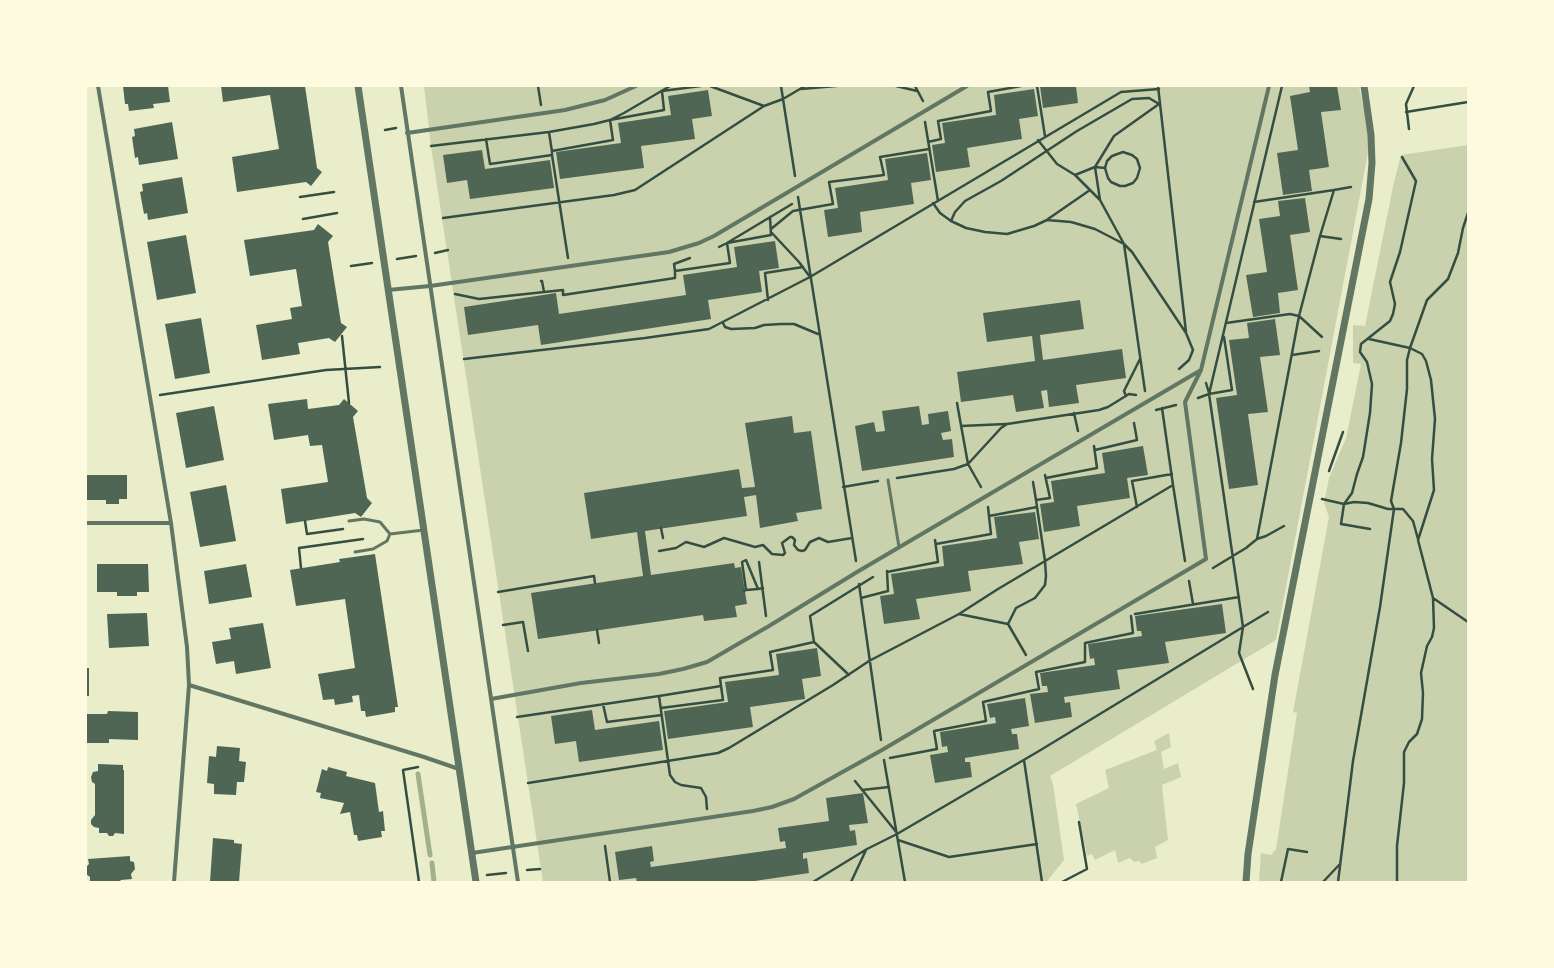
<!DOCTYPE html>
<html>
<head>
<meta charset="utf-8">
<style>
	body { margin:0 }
	#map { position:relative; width:1554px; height:968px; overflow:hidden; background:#e9edc9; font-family:Poppins,sans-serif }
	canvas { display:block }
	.frame { position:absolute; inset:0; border:87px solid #fefae0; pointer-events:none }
</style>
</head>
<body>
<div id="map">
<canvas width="1554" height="968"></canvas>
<div class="frame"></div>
</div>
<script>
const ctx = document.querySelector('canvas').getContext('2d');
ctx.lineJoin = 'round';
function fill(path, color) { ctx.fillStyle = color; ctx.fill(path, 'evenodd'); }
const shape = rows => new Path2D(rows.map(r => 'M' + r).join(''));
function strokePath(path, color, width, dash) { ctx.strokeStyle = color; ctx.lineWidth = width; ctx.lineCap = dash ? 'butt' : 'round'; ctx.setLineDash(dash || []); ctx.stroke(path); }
const green = shape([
	[424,86,1359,86,1370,142,1276,640,1050,776,1053,784,1064,860,1048,880,1048,882,543,882,431,146],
	[1468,145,1468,882,1259,882,1261,853,1271,855,1276,849,1297,713,1293,712,1329,517,1324,503,1329,478,1346,438,1361,364,1353,363,1353,325,1365,326,1394,182,1401,155],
	[1169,733,1171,747,1161,752,1164,769,1178,763,1181,777,1162,785,1168,840,1155,847,1157,858,1141,864,1140,861,1134,862,1130,858,1118,863,1115,850,1095,860,1092,854,1087,856,1076,804,1109,788,1105,770,1157,750,1154,741]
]);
const stream = shape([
	[418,774,430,855],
	[432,863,434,882]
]);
const building = shape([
	[123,86,168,86,170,102,153,104,154,108,129,111,128,104,125,104],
	[221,86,305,86,317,168,322,172,311,186,306,182,237,192,232,157,279,149,270,95,223,102],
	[1040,86,1076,86,1078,103,1043,108],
	[1309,86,1337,86,1341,110,1321,112,1329,167,1309,170,1312,191,1283,195,1277,153,1298,150,1290,96,1310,92],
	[1034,89,1038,116,1019,119,1022,139,967,148,970,167,936,172,932,145,945,143,942,123,996,115,994,95],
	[708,90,712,116,692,119,695,139,641,146,644,168,560,179,556,152,621,143,618,123,671,115,668,96],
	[172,122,178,159,139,165,138,157,135,158,132,137,135,136,134,129],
	[482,150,485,169,550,160,554,188,470,199,467,180,447,183,443,155],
	[927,153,931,180,911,183,914,204,860,212,862,232,828,237,824,210,838,208,835,188,888,180,885,159],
	[182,177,188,213,148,220,147,213,144,214,140,192,143,191,142,184],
	[1305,198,1310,232,1290,235,1298,290,1278,293,1280,313,1253,317,1246,275,1267,272,1259,219,1280,216,1278,201],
	[318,224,333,236,328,242,341,323,347,327,335,342,329,338,298,343,300,354,262,360,256,325,292,319,290,308,302,306,296,269,250,276,244,240,314,230],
	[186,235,196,293,157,300,147,242],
	[775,241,779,268,759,271,762,292,708,300,711,319,541,345,538,325,468,335,464,307,556,293,559,314,686,295,683,275,737,267,734,247],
	[1080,300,1084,329,1040,335,1043,360,1122,349,1126,378,1076,385,1079,403,1049,407,1047,390,1041,391,1044,408,1016,412,1013,395,961,402,957,372,1035,361,1032,336,987,342,983,313],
	[201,318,210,373,175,379,165,324],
	[1275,319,1280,355,1260,357,1268,412,1248,414,1258,485,1229,489,1216,398,1237,395,1229,340,1249,338,1247,323],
	[307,399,308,409,339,405,344,399,358,411,353,417,367,498,372,503,361,517,355,513,286,524,281,489,328,482,322,445,310,446,308,435,274,440,268,404],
	[214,406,224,460,186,468,176,413],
	[919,406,922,425,929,424,928,414,948,411,951,431,941,433,943,440,952,439,954,457,862,471,855,426,874,422,876,432,885,431,882,411],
	[792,416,794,433,811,431,822,509,796,513,798,521,760,528,756,495,744,497,747,516,645,531,651,575,734,563,735,568,741,567,747,604,735,606,737,617,704,621,703,615,538,639,531,593,643,576,637,532,591,539,584,493,739,469,742,488,755,487,745,423],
	[1143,446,1148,475,1127,478,1130,498,1077,506,1080,526,1044,532,1040,504,1054,502,1051,481,1105,473,1102,453],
	[86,475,127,475,127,499,119,499,119,504,106,504,106,500,86,500],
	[226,485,236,541,200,547,190,492],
	[1035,512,1039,539,1019,542,1023,564,968,571,971,591,916,599,920,619,884,624,880,596,894,594,891,574,944,566,942,546,997,538,994,517],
	[375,554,398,707,395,707,395,712,366,717,365,711,361,711,359,695,352,696,353,702,335,705,334,699,323,700,318,674,355,668,345,599,296,606,290,570,340,562,339,559],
	[97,564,148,564,149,592,137,592,137,596,117,596,117,592,97,592],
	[246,564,252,597,209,604,204,571],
	[1222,604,1226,633,1165,642,1169,663,1117,670,1120,689,1064,697,1065,703,1070,702,1072,717,1035,723,1030,694,1048,692,1047,686,1042,686,1040,673,1095,665,1094,658,1090,659,1088,644,1142,636,1141,631,1137,631,1135,616],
	[147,613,149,646,109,648,107,614],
	[263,623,271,668,236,674,234,661,216,664,212,642,231,639,229,628],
	[817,648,821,676,802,679,805,699,750,707,753,727,668,739,664,711,728,702,725,682,779,675,776,654],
	[86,668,89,668,89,696,86,696],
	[1025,698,1029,726,1011,729,1012,734,1017,734,1019,749,965,758,965,762,970,762,972,777,935,783,930,755,948,752,947,746,942,747,940,732,996,723,995,717,990,718,987,704],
	[592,710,595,730,659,721,663,750,579,762,576,741,555,744,551,716],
	[108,711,138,712,138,740,109,739,109,743,86,743,86,714,107,714],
	[217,746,240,748,239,761,246,762,244,782,237,782,236,795,214,794,214,784,207,783,209,756,216,757],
	[98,764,123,765,123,770,124,770,124,834,115,833,113,836,109,836,107,833,99,833,99,828,94,827,91,824,91,820,95,815,95,784,92,782,91,777,93,772,98,771],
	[328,767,347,772,346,776,375,783,379,812,383,811,385,831,381,831,382,837,358,841,357,835,354,835,350,812,340,814,344,803,320,798,321,793,316,792,322,769,327,771],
	[863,793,868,823,849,825,850,831,855,830,857,845,803,853,803,859,807,858,809,873,748,882,637,882,636,878,619,880,615,852,652,846,654,861,650,862,651,867,786,848,785,841,780,842,778,828,829,821,826,798],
	[213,838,234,840,234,843,242,844,239,882,210,882],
	[130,856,130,861,134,862,135,869,131,874,132,879,121,880,119,882,90,882,90,877,86,874,86,867,89,864,88,859]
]);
const path = shape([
	[538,86,541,105],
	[710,86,764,106],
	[781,86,795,176],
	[896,86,917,91],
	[915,86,923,101],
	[1037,86,1045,136],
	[1158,86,1186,332],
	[801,89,836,86],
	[1406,112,1468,102],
	[925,122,938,201],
	[1409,129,1406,104,1414,86],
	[385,130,396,128],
	[549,132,552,152],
	[486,139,490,164,552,155,552,151,613,140,610,120,664,110,662,91,701,86],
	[1038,140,1057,164,1075,175,1100,200,1124,244,1145,391],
	[928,142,941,139,938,121,991,111,988,92,1021,86],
	[431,146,549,132,594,124,610,120,624,113,670,86],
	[552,155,568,258],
	[1075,175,1095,167,1105,168,1107,161,1112,156,1123,152,1132,155,1137,159,1140,168,1137,178,1133,183,1125,186,1120,186,1111,182,1108,178,1105,168],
	[300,197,334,192],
	[798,197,856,561],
	[1254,202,1334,190],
	[933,203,940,213,951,221,966,228,985,232,1007,234,1034,226,1047,220,1071,222,1095,229,1124,244,1132,252,1186,333,1193,350],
	[443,218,614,195,635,190,764,106,783,99,805,86],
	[303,219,337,213],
	[1048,219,1090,190],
	[951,221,955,212,965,201,1001,181,1077,131,1132,99,1149,98,1159,104,1114,136,1095,167,1100,200],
	[771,229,793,211,833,204,829,182,884,175,880,157,929,149],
	[771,232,799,262,810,277],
	[1320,236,1341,239],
	[719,247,727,243,792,204],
	[435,253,448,250],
	[397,259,416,256],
	[351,266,372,263],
	[675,271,674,264,690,258],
	[541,281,542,281,544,292],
	[455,294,479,299,563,290,563,295,675,278,675,271,730,263,727,243,771,235,770,217],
	[768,300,765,273,803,267],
	[723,323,725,327,731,329,755,328,764,325,781,324,794,324,818,334],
	[1226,323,1290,314,1299,316,1322,337],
	[342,336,349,403],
	[1292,355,1319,351],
	[464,359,645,338,709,329,810,277,1121,92,1159,89],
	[1179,369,1189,360,1193,350],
	[1206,383,1209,393],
	[160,395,326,370,380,367],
	[1126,396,1124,391,1140,359],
	[1198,398,1209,394,1232,390,1224,337],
	[957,403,968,464,981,487],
	[1156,410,1176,405],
	[1074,413,1078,431],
	[961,426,1006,424],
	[1095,450,1137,440,1134,423],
	[1329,471,1343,432],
	[897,478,954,469,968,464,1001,428,1007,424,1099,410,1108,407,1129,394,1136,395],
	[1046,478,1097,468,1094,446],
	[1033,482,1036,500],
	[1173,485,1185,561],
	[843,487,878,481],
	[1322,499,1344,504,1354,502,1368,503,1388,509,1403,509,1413,521,1418,539],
	[1137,507,1132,481,1172,474],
	[989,516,1037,507,1036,500,1050,498,1045,475],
	[305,521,307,534,343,529],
	[661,528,663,538],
	[1370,529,1341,524,1344,504,1352,493,1357,474,1363,457,1370,413,1372,384,1367,362,1360,352,1361,344,1390,321,1393,314,1395,304,1390,282,1400,252,1416,181,1402,157],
	[1257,539,1299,316,1320,236,1334,190,1351,187],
	[936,544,991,534,988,507],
	[659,551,676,548,686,542,704,547,724,538,755,547,763,545,772,554,783,555,785,553,782,543,790,537,792,537,795,540,794,545,798,550,802,551,805,550,810,542,819,538,828,542,852,538],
	[759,562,766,616],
	[301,568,299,548,363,539],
	[1213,568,1246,548,1257,539,1266,536,1284,526],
	[887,572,938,562,935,540],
	[1189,581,1193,604],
	[859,584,881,740],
	[746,590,758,589],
	[744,591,746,590,742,562,746,560,758,589,763,588],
	[498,592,594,576,595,583],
	[861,598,888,591,887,571],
	[1433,598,1468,622],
	[959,614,1008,624,1026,655],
	[1135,614,1239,597],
	[1008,624,1016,608,1035,598,1045,585,1046,576,1045,561,1037,507],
	[503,625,523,622,528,651],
	[597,630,599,643],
	[814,642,849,675],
	[1253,689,1239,653,1243,627,1268,612],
	[659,696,670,775,675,782,681,785,701,788,706,797,707,809],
	[603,704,607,722,662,715],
	[661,708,723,700,721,686],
	[517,717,659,696,721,686,720,678,773,670,770,652,814,642,810,616,873,577],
	[890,758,937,749,934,731,986,721,983,702,1039,689,1036,672,1085,662,1085,643,1133,633,1131,616],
	[884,760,905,882],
	[1024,760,1042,882],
	[418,767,403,770,419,882],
	[855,781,897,833],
	[528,783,718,753,729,748,833,685,869,661,959,614,998,589,1173,485,1162,408],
	[862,790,889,787],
	[898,840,949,857,1037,844],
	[605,846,610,882],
	[527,870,540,869],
	[487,875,506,873],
	[813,882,867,849,897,834,1039,751,1243,627,1209,394,1282,86],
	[851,882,866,850],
	[1062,882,1087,869,1079,822],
	[1281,882,1288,849,1307,852],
	[1323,882,1339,865],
	[1338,882,1353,761,1380,607,1394,509,1391,501,1401,443,1407,389,1407,360,1410,348,1369,339],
	[1397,882,1397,846,1404,783,1404,752,1409,742,1417,734,1422,719,1423,693,1421,673,1427,646,1432,637,1434,628,1433,598,1418,540,1434,490,1432,459,1435,419,1431,380,1426,361,1422,354,1410,348,1427,300,1448,279,1458,253,1463,228,1468,213]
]);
const service = shape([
	[888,480,899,547],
	[349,521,364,519,380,522,390,534],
	[355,552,373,549,387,541,390,534,424,530]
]);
const minor = shape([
	[98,86,171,523,187,647,189,685,174,882],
	[401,86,518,882],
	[407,133,565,110,605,100,636,86],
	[388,290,430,286,669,252,699,243,714,236,967,86],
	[86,523,171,523],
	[189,685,424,757,459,769],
	[491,699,581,683,659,674,683,669,707,662,769,626,857,572,1201,370],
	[472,853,753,811,772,807,794,799,882,750,1206,559,1185,402,1201,370,1269,86]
]);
const tertiary = shape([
	[358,86,476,882],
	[1246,882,1248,854,1275,675,1369,199,1372,163,1371,135,1364,86]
]);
fill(green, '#cad2ad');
strokePath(stream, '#a3b18a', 5);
fill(building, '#4f6655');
strokePath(path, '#344e41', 2.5);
strokePath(service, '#617663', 3);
strokePath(minor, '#617663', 4);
strokePath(tertiary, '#617663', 7);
</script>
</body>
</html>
